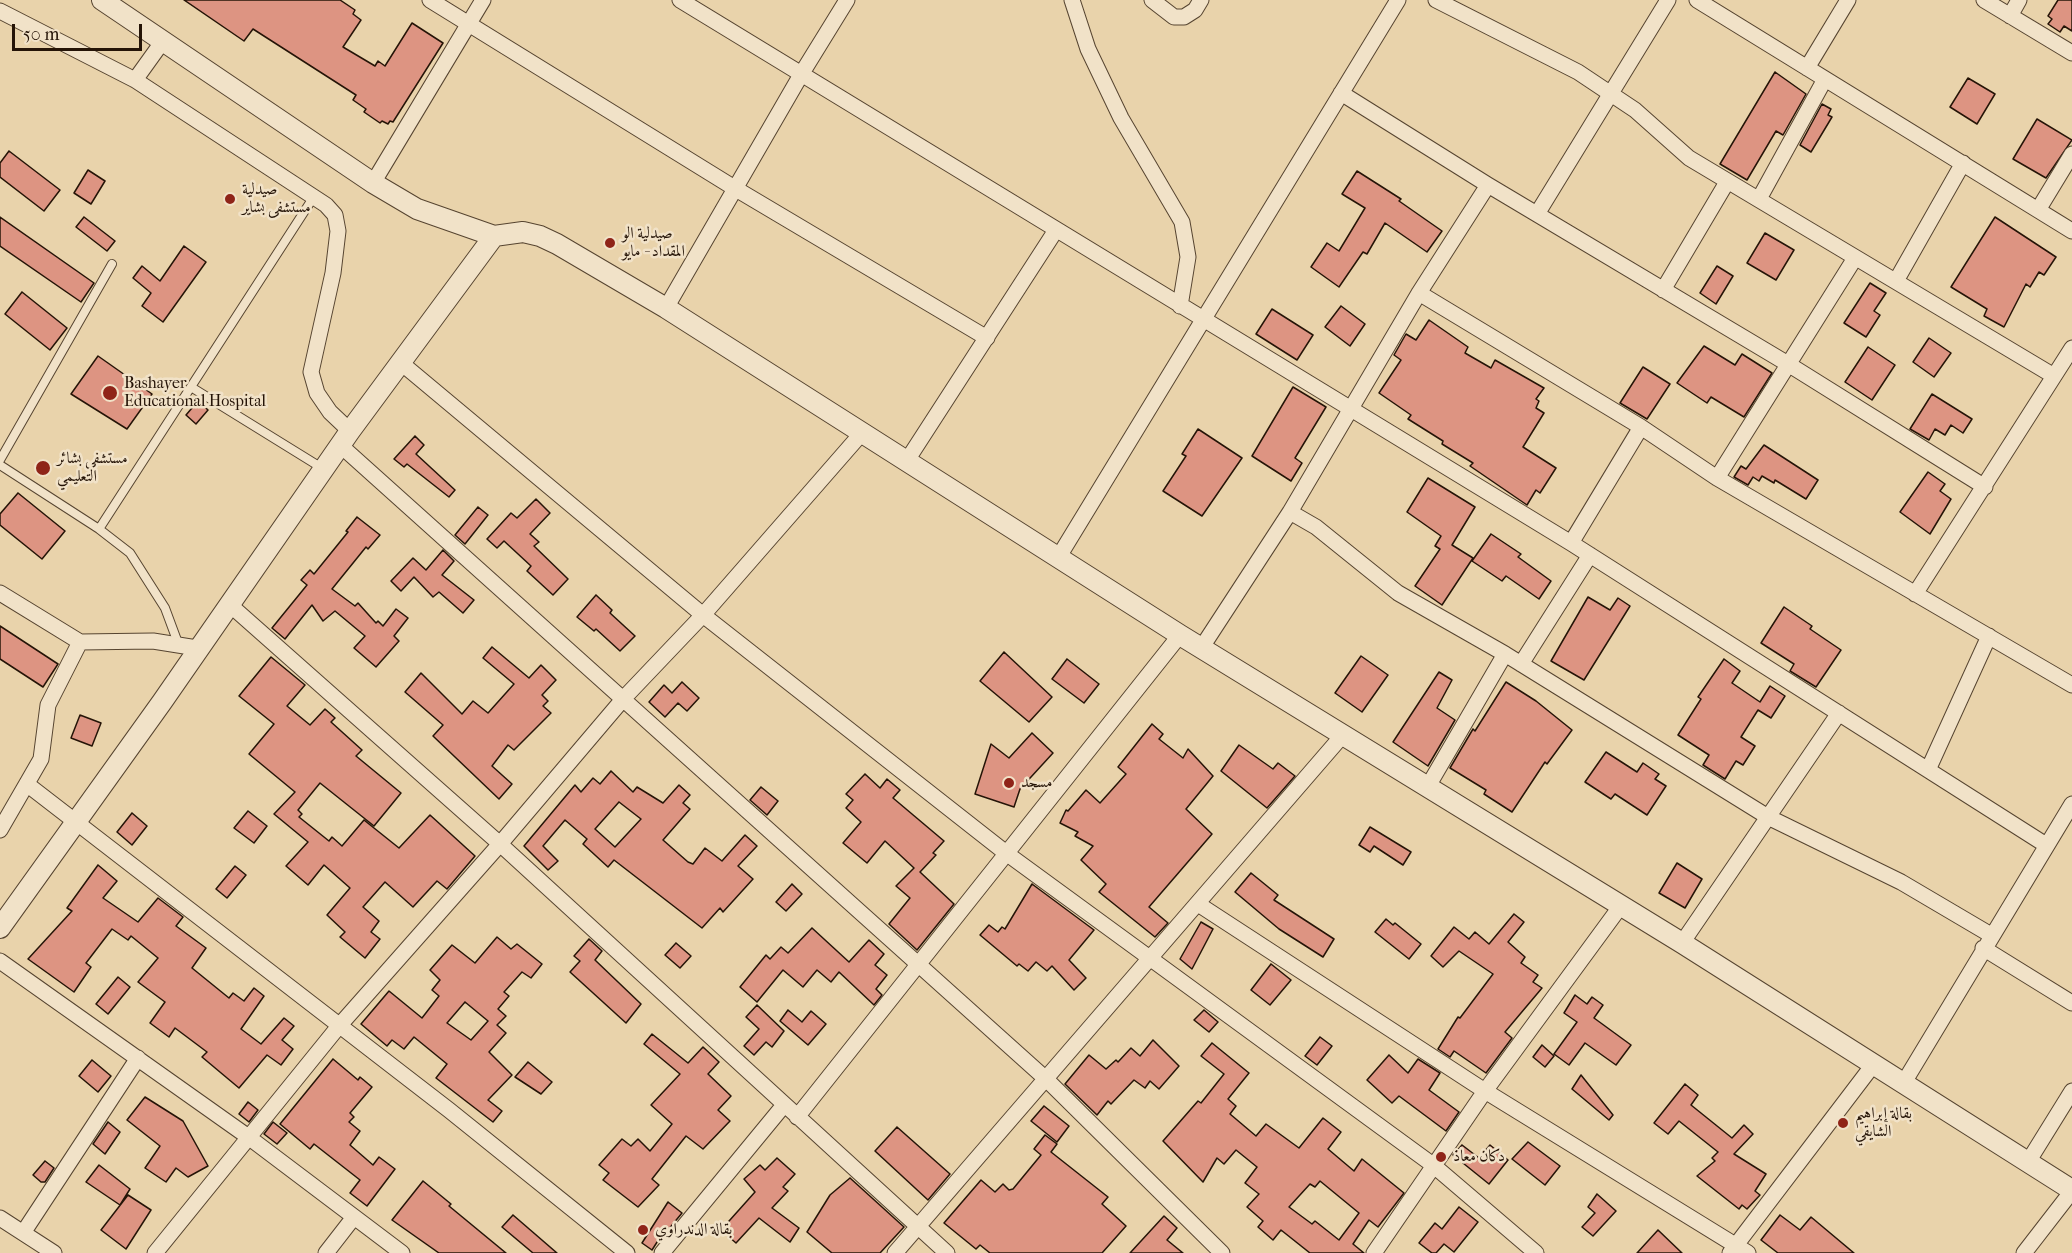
<!DOCTYPE html>
<html>
<head>
<meta charset="utf-8">
<style>
	body { margin:0 }
	#map { position:relative; width:2072px; height:1253px; overflow:hidden; background:#e9d3ab; font-family:"IM FELL French Canon",serif }
	canvas { display:block }
	.scale { position:absolute; left:12px; top:24px; width:130px; height:27px; box-sizing:border-box; border:3px solid #251407; border-top:0; padding-left:8px; font-size:18px; line-height:21px; white-space:nowrap; color:#251407; -webkit-text-stroke:4px #f1e2c8; paint-order:stroke }
</style>
</head>
<body>
<div id="map">
<canvas width="2072" height="1253"></canvas>
<div class="scale">50 m</div>
</div>
<script>
const ctx = document.querySelector('canvas').getContext('2d');
ctx.lineJoin = 'round';
function fill(path, color) { ctx.fillStyle = color; ctx.fill(path, 'evenodd'); }
const shape = rows => new Path2D(rows.map(r => 'M' + r).join(''));
function strokePath(path, color, width, dash) { ctx.strokeStyle = color; ctx.lineWidth = width; ctx.lineCap = dash ? 'butt' : 'round'; ctx.setLineDash(dash || []); ctx.stroke(path); }
function label(font, color, halo, rows, align = 'center') {
  ctx.font = font + ' "IM FELL French Canon",Amiri,serif'; ctx.lineWidth = 5; ctx.setLineDash([]); ctx.textBaseline = 'middle'; ctx.strokeStyle = halo; ctx.fillStyle = color; for (const [text, x, y, turn = 0] of rows) {
    ctx.save(); ctx.translate(x, y); ctx.rotate((+turn || 0) * Math.PI / 180); ctx.textAlign = isNaN(turn) ? turn : align; if (halo) ctx.strokeText(text, 0, 0); ctx.fillText(text, 0, 0); ctx.restore();
  }
}
const building = shape([
	[184,0,340,0,355,10,353,14,361,20,343,47,375,66,378,61,385,66,412,23,443,43,393,122,390,121,388,124,382,121,380,123,364,112,366,109,353,100,356,95,253,29,244,41,184,0],
	[2058,0,2072,0,2072,31,2064,26,2060,32,2048,24,2052,19,2048,16,2058,0],
	[1775,72,1806,94,1783,135,1776,131,1747,180,1720,164,1775,72],
	[1968,78,1995,94,1977,124,1950,107,1968,78],
	[1822,104,1831,109,1828,115,1832,117,1811,152,1800,145,1822,104],
	[2037,119,2072,140,2046,178,2013,159,2037,119],
	[9,151,60,190,44,211,0,177,0,163,9,151],
	[88,170,105,181,91,204,74,193,88,170],
	[1357,171,1401,199,1399,201,1442,231,1427,252,1385,223,1367,254,1363,252,1339,287,1311,267,1327,243,1339,251,1365,208,1342,194,1357,171],
	[0,217,94,283,81,302,0,246,0,217],
	[84,217,115,241,107,251,76,227,84,217],
	[1995,217,2056,257,2044,275,2039,272,2030,287,2026,284,2004,327,1984,316,1987,309,1951,287,1995,217],
	[1765,233,1794,250,1776,280,1747,263,1765,233],
	[184,246,206,262,163,322,142,306,151,293,133,278,142,266,160,281,184,246],
	[1717,266,1733,276,1716,304,1700,293,1717,266],
	[1870,283,1886,293,1874,311,1880,315,1866,337,1844,323,1870,283],
	[22,292,67,328,50,350,5,314,22,292],
	[1341,306,1365,324,1350,346,1325,327,1341,306],
	[1272,309,1313,335,1297,360,1256,334,1272,309],
	[1429,320,1468,347,1465,353,1491,368,1495,360,1544,388,1536,399,1539,401,1536,408,1544,413,1523,447,1556,468,1540,493,1536,490,1527,505,1470,466,1473,463,1442,444,1443,441,1408,419,1411,415,1379,393,1401,360,1394,355,1406,334,1416,340,1429,320],
	[1929,338,1951,353,1934,377,1913,362,1929,338],
	[1704,346,1735,365,1742,354,1772,373,1744,417,1711,397,1707,403,1677,383,1704,346],
	[1868,347,1895,365,1872,400,1845,382,1868,347],
	[98,356,152,394,127,429,71,394,98,356],
	[1643,367,1670,384,1647,419,1620,403,1643,367],
	[1293,387,1326,407,1295,458,1302,463,1291,481,1252,456,1293,387],
	[1932,394,1972,419,1963,433,1951,425,1945,435,1935,429,1929,440,1910,429,1932,394],
	[198,401,208,410,196,424,186,415,198,401],
	[1198,429,1242,458,1202,516,1163,491,1186,456,1182,454,1198,429],
	[415,436,424,445,416,454,455,490,449,497,407,464,404,467,394,459,415,436],
	[1764,445,1818,480,1806,499,1775,480,1774,483,1762,476,1759,481,1753,477,1748,485,1734,477,1741,466,1746,469,1764,445],
	[1928,472,1945,484,1940,491,1951,499,1930,534,1900,512,1928,472],
	[1428,478,1475,507,1452,545,1473,558,1442,605,1415,586,1440,549,1435,546,1441,536,1407,512,1428,478],
	[18,493,65,531,42,559,0,525,0,514,18,493],
	[536,499,550,513,530,534,539,542,534,546,568,579,553,595,527,571,531,566,504,541,497,548,487,539,511,513,517,518,536,499],
	[478,507,488,515,465,544,455,535,478,507],
	[357,517,380,535,368,549,366,547,332,589,355,606,358,603,376,623,378,621,383,626,396,609,408,618,394,636,399,641,376,667,354,648,365,636,335,611,323,621,312,605,285,639,272,628,307,585,301,580,310,570,314,574,348,532,346,531,357,517],
	[1491,534,1521,554,1518,557,1551,581,1539,599,1506,576,1502,581,1472,561,1491,534],
	[443,550,454,561,442,575,474,600,463,613,439,592,433,597,414,577,401,591,391,581,413,558,426,570,443,550],
	[596,595,612,610,610,613,635,636,620,651,596,629,594,631,577,617,596,595],
	[1588,597,1610,610,1618,598,1630,606,1584,680,1551,661,1588,597],
	[1784,607,1812,626,1810,629,1841,650,1816,687,1790,671,1794,664,1761,643,1784,607],
	[0,626,58,664,43,687,0,659,0,626],
	[492,647,529,678,541,665,556,680,542,695,548,701,543,706,551,713,514,750,508,745,492,766,512,784,499,799,433,736,443,725,405,692,421,673,462,714,473,701,488,713,514,684,483,658,492,647],
	[1004,652,1052,697,1029,722,980,681,1004,652],
	[1361,656,1388,675,1362,712,1335,693,1361,656],
	[271,657,305,685,287,706,310,725,325,709,335,718,331,722,362,750,356,756,401,793,374,826,320,783,298,810,302,814,299,817,329,841,332,837,342,846,364,820,399,848,430,815,475,856,447,889,437,881,413,907,385,882,363,907,379,921,371,932,380,939,365,958,340,937,345,932,327,915,350,888,324,865,308,885,286,866,308,842,274,814,295,792,249,754,274,724,239,696,271,657],
	[1067,659,1099,684,1084,703,1052,679,1067,659],
	[1724,659,1740,671,1732,683,1760,702,1770,686,1785,696,1771,718,1758,710,1741,737,1755,746,1743,765,1736,761,1725,779,1703,765,1709,755,1678,735,1701,699,1698,697,1724,659],
	[1439,672,1452,680,1437,708,1455,720,1428,766,1393,742,1439,672],
	[682,682,699,698,687,711,678,703,665,717,649,702,664,685,672,693,682,682],
	[1506,682,1536,701,1572,730,1547,764,1545,762,1512,812,1484,794,1486,790,1450,768,1473,729,1475,731,1506,682],
	[80,715,101,723,92,746,71,738,80,715],
	[1152,724,1163,734,1159,739,1183,758,1188,749,1213,776,1186,809,1212,834,1149,907,1168,923,1155,937,1099,892,1106,884,1081,860,1093,846,1075,836,1078,832,1060,823,1066,810,1068,811,1086,790,1100,803,1126,774,1118,767,1152,724],
	[1032,733,1053,753,1020,789,1014,807,975,794,991,744,1009,758,1032,733],
	[1239,745,1273,769,1278,763,1295,776,1267,808,1221,771,1239,745],
	[1606,752,1637,772,1643,763,1659,774,1655,779,1666,786,1647,815,1615,794,1611,799,1585,782,1606,752],
	[611,771,633,792,637,787,663,803,679,785,690,795,683,803,690,809,663,840,688,862,693,864,705,848,722,861,745,835,757,846,738,866,753,879,723,912,720,908,702,928,614,860,608,867,583,844,587,839,565,820,543,846,558,861,548,870,524,846,575,785,581,792,593,778,600,784,611,771],
	[619,802,641,819,615,847,595,829,619,802],
	[865,774,880,788,887,779,900,790,893,798,944,841,933,853,936,855,920,872,954,904,917,950,889,924,910,898,896,886,914,868,885,841,867,863,843,843,861,822,846,808,853,800,846,794,865,774],
	[761,787,778,801,767,815,750,800,761,787],
	[248,811,267,826,254,843,234,828,248,811],
	[132,813,147,826,132,845,117,832,132,813],
	[1370,827,1411,852,1403,865,1374,846,1370,852,1359,845,1370,827],
	[1677,863,1702,879,1685,908,1659,893,1677,863],
	[98,865,117,881,103,898,138,922,158,898,183,917,176,926,206,948,192,968,229,998,233,993,244,1001,254,988,264,996,241,1029,261,1044,284,1018,294,1026,282,1040,293,1049,281,1065,267,1055,239,1088,202,1057,207,1052,175,1028,169,1037,150,1023,165,1002,138,982,158,958,131,936,128,940,112,929,86,963,91,967,74,992,28,959,72,911,67,908,98,865],
	[235,866,246,875,227,898,216,889,235,866],
	[1251,873,1278,895,1274,900,1334,939,1323,957,1279,929,1235,892,1251,873],
	[792,884,802,894,786,911,776,902,792,884],
	[1032,884,1094,930,1069,960,1086,978,1074,990,1052,966,1047,971,1036,962,1028,971,1019,964,1017,966,980,935,989,925,998,932,1002,927,1005,929,1032,884],
	[1514,914,1524,922,1508,942,1525,957,1521,963,1538,975,1533,982,1542,988,1505,1032,1512,1038,1486,1073,1454,1051,1450,1057,1438,1049,1458,1017,1460,1018,1493,974,1459,951,1443,967,1431,956,1454,927,1469,939,1475,932,1489,944,1514,914],
	[1386,919,1393,925,1395,923,1421,944,1409,959,1375,932,1386,919],
	[1201,922,1213,929,1192,969,1180,959,1201,922],
	[812,928,849,962,869,940,884,954,875,965,887,975,876,989,882,995,874,1005,839,972,831,982,817,970,803,987,783,970,757,1002,740,987,766,955,770,959,781,947,788,953,812,928],
	[497,937,511,949,517,944,542,964,531,978,522,972,504,992,509,996,498,1009,506,1016,497,1025,506,1033,489,1052,512,1075,488,1100,502,1111,493,1122,436,1078,447,1064,414,1037,404,1049,392,1040,387,1046,361,1024,389,991,422,1018,439,996,432,990,440,980,430,970,452,945,475,963,497,937],
	[465,1002,488,1021,471,1040,447,1023,465,1002],
	[589,939,602,951,595,960,641,1004,626,1023,570,972,580,961,574,956,589,939],
	[676,943,691,956,680,968,665,955,676,943],
	[1271,964,1291,980,1270,1005,1251,990,1271,964],
	[118,977,130,987,108,1014,96,1004,118,977],
	[1575,995,1587,1004,1592,997,1603,1005,1594,1018,1631,1045,1616,1065,1585,1043,1569,1065,1554,1054,1577,1022,1564,1013,1575,995],
	[757,1005,784,1031,772,1047,766,1042,754,1055,744,1046,759,1029,746,1017,757,1005],
	[788,1010,802,1022,811,1011,826,1024,808,1045,780,1021,788,1010],
	[1204,1010,1218,1022,1209,1032,1194,1020,1204,1010],
	[652,1034,688,1063,703,1047,719,1062,708,1074,731,1096,718,1110,730,1121,703,1149,686,1136,652,1179,659,1185,638,1207,603,1180,609,1173,599,1165,622,1139,631,1146,638,1139,650,1151,672,1124,651,1105,680,1074,644,1044,652,1034],
	[1320,1037,1332,1046,1317,1065,1305,1056,1320,1037],
	[1153,1040,1179,1066,1159,1089,1150,1081,1145,1088,1134,1080,1111,1104,1108,1101,1097,1115,1065,1084,1089,1055,1106,1069,1116,1060,1118,1062,1131,1048,1140,1056,1153,1040],
	[1212,1043,1249,1073,1228,1099,1236,1106,1230,1114,1256,1136,1266,1124,1299,1148,1323,1118,1341,1132,1328,1149,1354,1171,1362,1159,1404,1193,1378,1227,1369,1220,1353,1244,1364,1253,1310,1253,1281,1230,1273,1240,1258,1227,1263,1221,1247,1207,1259,1194,1245,1183,1257,1167,1236,1150,1224,1164,1217,1158,1203,1182,1163,1141,1198,1101,1201,1103,1224,1074,1201,1056,1212,1043],
	[1320,1181,1359,1213,1339,1240,1315,1221,1312,1224,1289,1207,1310,1184,1315,1187,1320,1181],
	[1542,1045,1554,1056,1545,1067,1533,1057,1542,1045],
	[1389,1055,1408,1073,1418,1059,1440,1073,1429,1090,1459,1112,1446,1131,1399,1096,1392,1103,1367,1080,1389,1055],
	[333,1059,358,1080,360,1077,372,1087,350,1113,354,1117,349,1122,360,1131,350,1145,373,1165,379,1157,395,1169,367,1206,350,1193,360,1180,314,1144,310,1149,280,1124,333,1059],
	[92,1060,111,1076,98,1092,79,1076,92,1060],
	[528,1062,552,1082,541,1094,515,1077,528,1062],
	[1581,1075,1613,1115,1609,1120,1572,1089,1581,1075],
	[1685,1084,1698,1095,1691,1105,1732,1138,1744,1125,1753,1134,1734,1154,1766,1174,1755,1191,1760,1195,1747,1209,1742,1205,1739,1209,1697,1176,1715,1161,1712,1158,1718,1152,1679,1121,1668,1134,1654,1123,1685,1084],
	[145,1097,183,1121,208,1166,188,1177,176,1168,166,1182,145,1168,160,1146,127,1120,145,1097],
	[248,1102,258,1110,249,1122,239,1114,248,1102],
	[1044,1106,1069,1126,1057,1142,1031,1121,1044,1106],
	[108,1122,120,1132,105,1154,93,1144,108,1122],
	[273,1122,287,1133,277,1144,264,1134,273,1122],
	[897,1127,950,1174,928,1200,875,1151,897,1127],
	[1045,1135,1057,1144,1051,1152,1108,1197,1102,1204,1126,1226,1102,1253,990,1253,980,1245,976,1249,944,1223,981,1180,995,1192,1003,1184,1009,1190,1013,1189,1041,1155,1034,1149,1045,1135],
	[1528,1142,1560,1166,1545,1185,1512,1159,1528,1142],
	[1462,1145,1479,1158,1490,1145,1508,1160,1489,1184,1453,1155,1462,1145],
	[777,1158,795,1174,783,1187,788,1191,772,1208,799,1228,790,1242,759,1218,736,1243,721,1230,755,1192,744,1179,760,1165,765,1170,777,1158],
	[45,1161,54,1168,45,1182,41,1182,33,1175,45,1161],
	[99,1165,130,1189,120,1205,86,1182,99,1165],
	[850,1178,904,1227,880,1253,832,1253,807,1232,830,1195,850,1178],
	[423,1181,451,1204,449,1206,506,1253,439,1253,392,1220,423,1181],
	[1597,1194,1616,1211,1593,1236,1582,1227,1595,1213,1588,1207,1597,1194],
	[128,1195,151,1210,126,1249,101,1230,128,1195],
	[668,1202,682,1213,668,1230,666,1228,652,1250,642,1243,668,1202],
	[1459,1207,1478,1222,1454,1252,1444,1244,1436,1253,1432,1253,1419,1243,1435,1223,1442,1229,1459,1207],
	[513,1215,557,1253,533,1253,502,1227,513,1215],
	[1780,1215,1800,1230,1811,1217,1854,1253,1778,1253,1761,1240,1780,1215],
	[1164,1216,1177,1228,1167,1240,1183,1253,1130,1253,1164,1216],
	[1658,1230,1682,1253,1637,1253,1658,1230]
]);
const service = shape([
	[191,387,322,468],
	[0,460,112,264],
	[0,465,99,529,130,553,165,608,178,643],
	[99,529,313,198]
]);
const minor = shape([
	[430,0,736,189,987,338],
	[680,0,1571,543,2046,845],
	[1072,0,1088,49,1121,118,1182,222,1188,257,1180,306],
	[1152,0,1174,17,1184,17,1195,10,1201,0],
	[1436,0,1578,72,1635,110,1689,158,2054,376],
	[1697,0,2072,231],
	[1984,0,2072,53],
	[0,11,135,80,326,205,335,215,338,231,333,273,311,372,317,393,330,412,350,431],
	[2010,16,2019,0],
	[1807,68,1848,0],
	[135,80,163,41],
	[1341,93,1488,185,1788,364,1985,487],
	[373,183,483,0],
	[1759,199,1825,79],
	[2038,210,2072,154],
	[1537,214,1668,0],
	[1896,281,1963,163],
	[1663,290,1727,182],
	[1419,293,1641,427,1717,478,2072,685],
	[666,308,802,73,847,0],
	[400,362,703,615,1006,853,1433,1165,1536,1253],
	[340,445,1046,1079,1222,1253],
	[906,462,1056,230],
	[1717,478,1855,258],
	[1290,512,1316,527,1398,593,1505,654,1768,817,1901,882,1991,935],
	[1571,543,1641,427],
	[1058,558,1398,0],
	[0,593,80,642,153,641,197,648],
	[1915,594,2072,348],
	[229,604,500,844,947,1253],
	[1202,647,1290,512,1419,293,1488,185],
	[1521,664,1590,555],
	[1928,770,1989,636],
	[28,785,449,1110,627,1253],
	[1427,788,1505,654],
	[0,830,41,759,48,705,80,642],
	[1198,904,1485,1091,1748,1253],
	[1682,943,1839,713],
	[1983,948,2072,1003],
	[0,961,247,1136,402,1253],
	[1903,1084,2072,804],
	[797,1117,1180,635],
	[2028,1162,2072,1091],
	[0,1218,54,1253],
	[23,1233,138,1058],
	[155,1253,339,1026,500,844,624,698,703,615,861,434],
	[326,1253,354,1217],
	[662,1253,784,1105],
	[895,1253,1342,736],
	[1374,1253,1485,1091,1620,907],
	[1730,1253,1873,1065],
	[2024,1253,2072,1191]
]);
const tertiary = shape([
	[102,0,373,183,417,209,494,236],
	[0,928,162,702,350,431,494,236,523,232,540,236,557,244,666,308,1180,635,1682,943,2072,1190]
]);
const markers = [
	[230,199,6,"#8f2418"],
	[610,243,6,"#8f2418"],
	[110,393,8,"#8f2418"],
	[43,468,8,"#8f2418"],
	[1009,783,6,"#8f2418"],
	[1843,1123,6,"#8f2418"],
	[1441,1157,6,"#8f2418"],
	[643,1230,6,"#8f2418"]
];
const poiNames = [
	["صيدلية",242,190],
	["مستشفى بشاير",242,208],
	["صيدلية الو",622,234],
	["المقداد - مايو",622,252],
	["Bashayer",124,384],
	["Educational Hospital",124,402],
	["مستشفى بشائر",57,459],
	["التعليمي",57,477],
	["مسجد",1021,783],
	["بقالة إبراهيم",1855,1114],
	["الشايقي",1855,1132],
	["دكان معاذ",1453,1157],
	["بقالة الدندراوي",655,1230]
];
fill(building, '#dd9482');
strokePath(building, '#251407', 1.5);
strokePath(service, '#564430', 10);
strokePath(minor, '#564430', 17);
strokePath(tertiary, '#564430', 22);
strokePath(service, '#f1e2c8', 8);
strokePath(minor, '#f1e2c8', 15);
strokePath(tertiary, '#f1e2c8', 20);
for (const [x, y, r, color] of markers) { const dot = new Path2D(); dot.arc(x, y, r, 0, 2 * Math.PI); ctx.fillStyle = color; ctx.fill(dot); strokePath(dot, '#f1e2c8', 2); }
label('16px', '#251407', '#f1e2c8', poiNames, 'left');
</script>
</body>
</html>
